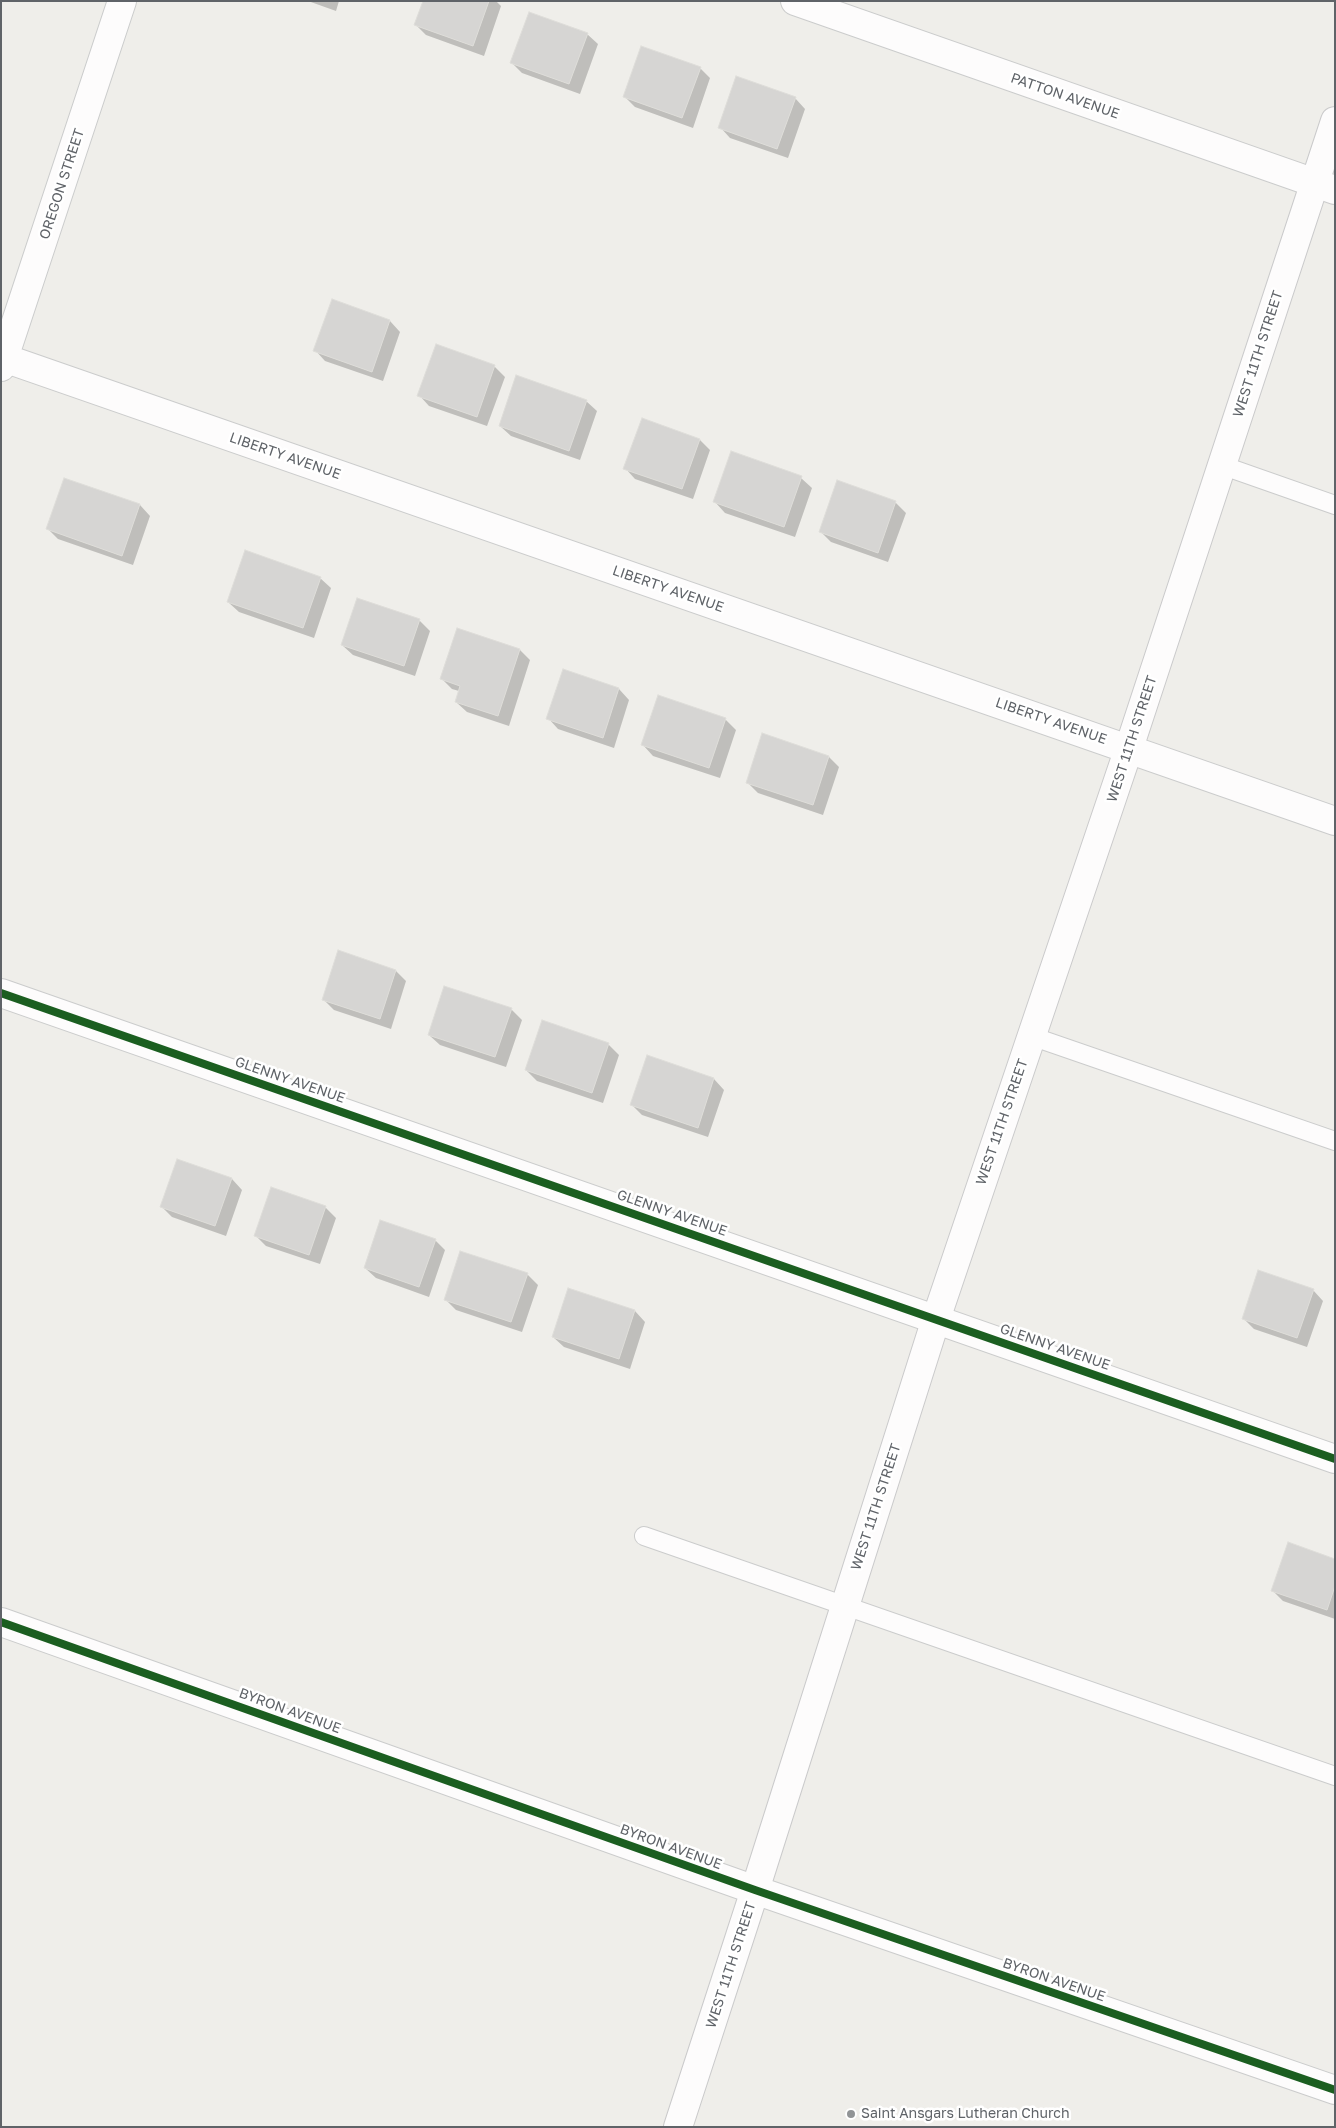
<!DOCTYPE html>
<style>
body{margin:0}
#map{position:relative;width:1336px;height:2128px;overflow:hidden;background:#efeeea;font-family:"Golos Text",sans-serif}
canvas{display:block}
.frame{position:absolute;inset:0;border:2px solid #5f6368;pointer-events:none}
</style>
<div id="map">
<canvas width="1336" height="2128"></canvas>
<div class="frame"></div>
</div>
<script>
const c = document.querySelector('canvas').getContext('2d');
c.lineJoin = 'round';
function fill(path, color) { c.fillStyle = color; c.fill(path, 'evenodd'); }
const poly = rows => new Path2D(rows.map(r => 'M' + r).join(''));
function stroke(path, color, width, dash) { c.strokeStyle = color; c.lineWidth = width; c.lineCap = dash ? 'butt' : 'round'; c.setLineDash(dash || []); c.stroke(path); }
function label(font, color, halo, rows, align = 'center') {
  c.font = font + ' "Golos Text",sans-serif'; c.lineWidth = 5; c.setLineDash([]); c.textBaseline = 'middle'; c.strokeStyle = halo; c.fillStyle = color; for (const [text, x, y, turn = 0] of rows) {
    c.save(); c.translate(x, y); c.rotate((+turn || 0) * Math.PI / 180); c.textAlign = isNaN(turn) ? turn : align; if (halo) c.strokeText(text, 0, 0); c.fillText(text, 0, 0); c.restore();
  }
}
const shadow = poly([
 [308,1,339,1,336,11],
 [424,1,496,1,501,6,484,56,426,35,416,25],
 [587,34,598,44,580,94,522,73,512,63],
 [700,68,710,78,693,128,635,107,625,97],
 [795,98,805,109,788,158,730,138,720,127],
 [332,301,390,321,400,332,383,381,325,361,315,350],
 [494,366,505,377,487,426,429,406,419,395],
 [586,401,597,411,580,460,511,436,500,426],
 [700,440,710,450,693,499,635,479,625,468],
 [801,478,812,488,795,537,725,513,715,502],
 [895,502,906,513,888,562,831,542,820,531],
 [140,505,150,516,133,565,58,539,48,529],
 [320,578,331,588,314,638,239,612,228,602],
 [419,620,430,631,415,676,353,655,342,645],
 [520,650,530,660,509,726,467,712,456,702,459,691,452,689,441,678],
 [563,671,619,689,629,700,614,748,558,729,548,718],
 [725,719,736,730,720,778,653,756,643,745],
 [829,757,839,767,823,815,758,793,747,782],
 [396,971,406,981,391,1029,334,1010,323,999],
 [511,1009,522,1020,506,1067,440,1045,429,1035],
 [608,1044,619,1055,603,1103,537,1081,526,1070],
 [648,1057,714,1079,724,1090,708,1137,642,1115,632,1105],
 [177,1161,232,1179,242,1190,226,1236,172,1217,162,1207],
 [271,1189,326,1208,336,1218,320,1264,266,1246,255,1235],
 [435,1240,445,1250,429,1297,376,1278,365,1268],
 [527,1274,538,1285,522,1332,456,1310,445,1299],
 [569,1289,635,1311,645,1322,630,1369,564,1347,553,1337],
 [1313,1290,1323,1301,1307,1347,1254,1329,1243,1318],
 [1335,1560,1335,1619,1283,1601,1272,1590]
]);
const building = poly([
 [423,1,489,1,473,46,414,25,423,1],
 [529,12,588,33,569,84,510,63,529,12],
 [641,46,701,67,682,118,623,97,641,46],
 [736,76,796,97,777,149,718,128,736,76],
 [332,299,390,320,372,372,313,351,332,299],
 [436,344,495,365,477,417,417,396,436,344],
 [516,375,587,400,569,451,499,426,516,375],
 [642,418,700,439,682,489,623,469,642,418],
 [731,451,802,476,784,527,713,502,731,451],
 [64,478,140,504,122,556,46,529,64,478],
 [837,480,896,501,878,553,819,532,837,480],
 [245,550,321,577,303,628,227,602,245,550],
 [357,598,420,619,404,666,341,645,357,598],
 [457,628,520,649,498,716,455,702,460,686,440,679,457,628],
 [563,669,619,688,603,738,546,719,563,669],
 [658,695,726,718,709,768,641,745,658,695],
 [762,733,829,756,813,805,746,783,762,733],
 [338,950,396,970,380,1019,322,1000,338,950],
 [444,986,512,1008,495,1057,428,1035,444,986],
 [542,1020,609,1043,592,1093,525,1070,542,1020],
 [647,1055,714,1078,698,1128,630,1105,647,1055],
 [177,1159,232,1178,215,1226,160,1207,177,1159],
 [271,1187,326,1206,309,1255,254,1236,271,1187],
 [380,1220,436,1239,419,1287,364,1268,380,1220],
 [460,1251,528,1273,511,1322,444,1300,460,1251],
 [1258,1270,1314,1289,1297,1338,1242,1319,1258,1270],
 [568,1288,635,1310,619,1359,552,1337,568,1288],
 [1288,1542,1335,1559,1335,1586,1327,1610,1271,1591,1288,1542]
]);
const lane = poly([
 [1221,465,1335,505],
 [1031,1036,1335,1141],
 [644,1536,1335,1776]
]);
const street = poly([
 [795,1,1335,190],
 [1,357,1335,821],
 [1,367,122,1],
 [1,993,1335,1459],
 [1,1622,755,1890,1335,2090]
]);
const secondary = poly([
 [678,2127,755,1890,936,1319,1129,748,1335,121]
]);
const cycleway = poly([
 [1,993,1335,1459],
 [1,1622,755,1890,1335,2090]
]);
const markers = [
 [851,2114,5,"#919496"]
];
const streetNames = [
 ["PATTON AVENUE",1065,96,19],
 ["OREGON STREET",62,184,-72],
 ["WEST 11TH STREET",1258,354,-72],
 ["LIBERTY AVENUE",285,456,19],
 ["LIBERTY AVENUE",668,589,19],
 ["LIBERTY AVENUE",1051,721,19],
 ["WEST 11TH STREET",1132,739,-72],
 ["GLENNY AVENUE",290,1080,19],
 ["WEST 11TH STREET",1002,1122,-71],
 ["GLENNY AVENUE",672,1213,19],
 ["GLENNY AVENUE",1055,1347,19],
 ["WEST 11TH STREET",876,1507,-72],
 ["BYRON AVENUE",290,1711,20],
 ["BYRON AVENUE",671,1847,20],
 ["WEST 11TH STREET",731,1965,-72],
 ["BYRON AVENUE",1054,1980,19]
];
const poiNames = [
 ["Saint Ansgars Lutheran Church",861,2114]
];
fill(shadow, '#0003');
fill(building, '#d6d5d3');
stroke(building, '#deddd9', 1);
stroke(lane, '#cbcccc', 20);
stroke(street, '#cbcccc', 30);
stroke(secondary, '#cacacb', 30);
stroke(lane, '#fdfcfc', 18);
stroke(street, '#fdfcfc', 28);
stroke(secondary, '#fdfcfc', 28);
stroke(cycleway, '#1b5e20', 8);
for (const [x, y, r, color] of markers) { const dot = new Path2D(); dot.arc(x, y, r, 0, 2 * Math.PI); c.fillStyle = color; c.fill(dot); stroke(dot, '#fff', 2); }
label('14px', '#5f6368', '#fff', streetNames);
label('14px', '#5f6368', '#fff', poiNames, 'left');
</script>
